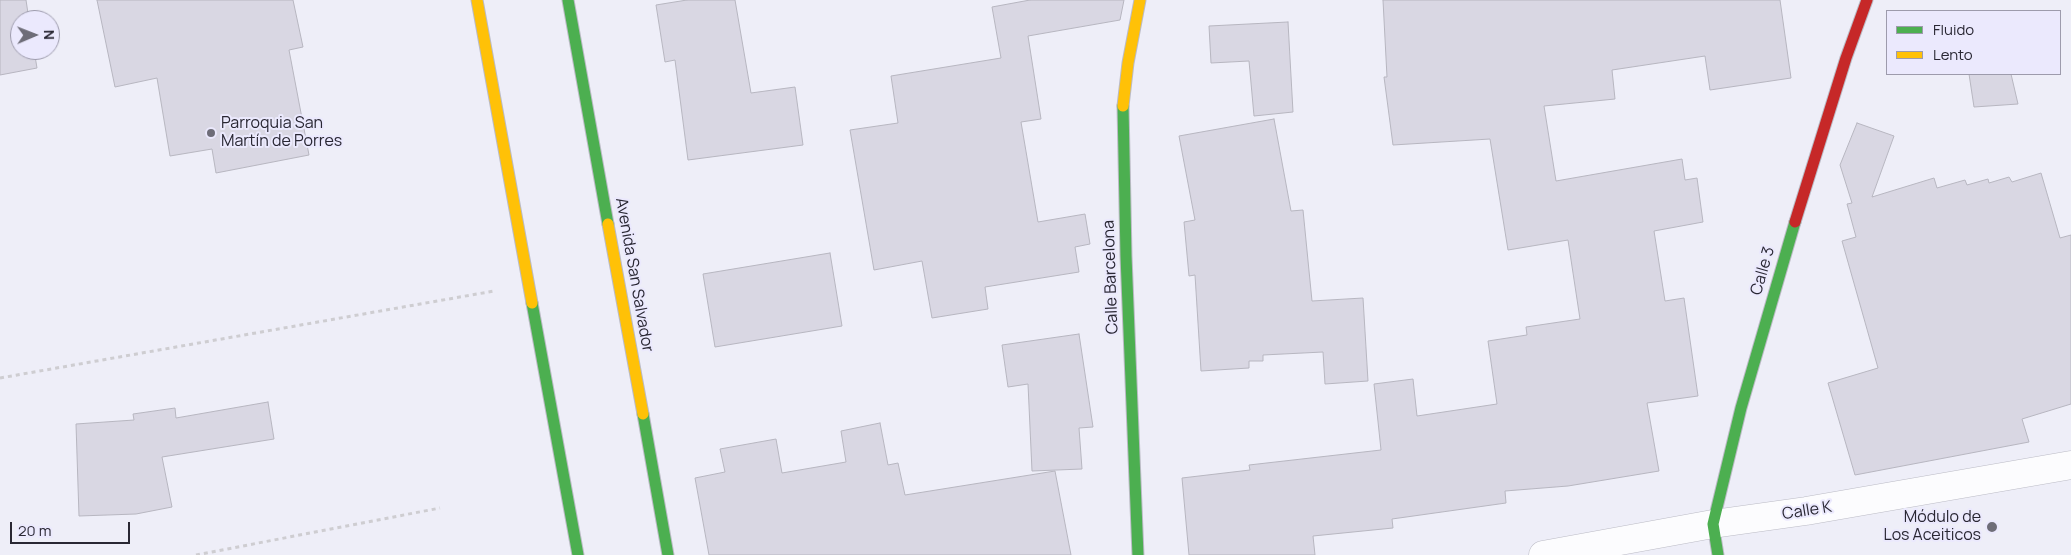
<!DOCTYPE html>
<meta charset="utf-8">
<style>
body{margin:0}
#map{position:relative;width:2071px;height:555px;overflow:hidden;background:#eeeef8;font-family:Manrope,sans-serif}
canvas{display:block}
.legend{position:absolute;left:1886px;top:10px;width:175px;height:65px;box-sizing:border-box;background:#ebe9fd;border:1px solid #9d9bac;margin:0;padding:6px 9px;list-style:none;font-size:15px;color:#292733}
.legend li{display:flex;align-items:center;gap:10px;height:25px}
.legend b{width:25px;border:1px solid #9d9bac}
.north{position:absolute;left:10px;top:10px;width:50px;height:50px;box-sizing:border-box;background:#ebe9fd;border:1px solid #9d9bac;border-radius:50%;rotate:89deg;font-size:14px;font-weight:700;line-height:20px;text-align:center;color:#292733}
.north::after{content:'';display:block;margin:auto;width:18px;height:22px;background:#6e6d78;clip-path:polygon(50% 0,100% 100%,50% 72%,0 100%)}
.scale{position:absolute;left:10px;top:522px;width:120px;height:22px;box-sizing:border-box;border:2px solid #292733;border-top:0;padding-left:6px;font-size:15px;line-height:18px;white-space:nowrap;color:#292733;-webkit-text-stroke:4px #ebe9fd;paint-order:stroke}
</style>
<div id="map">
<canvas width="2071" height="555"></canvas>
<ul class="legend">
<li><b style="height:6px;background:#4caf50"></b>Fluido</li>
<li><b style="height:6px;background:#ffc107"></b>Lento</li>
</ul>
<div class="north">N</div>
<div class="scale">20 m</div>
</div>
<script>
const c = document.querySelector('canvas').getContext('2d');
c.lineJoin = 'round';
function fill(path, color) { c.fillStyle = color; c.fill(path, 'evenodd'); }
const poly = rows => new Path2D(rows.map(r => 'M' + r).join(''));
function stroke(path, color, width, dash) { c.strokeStyle = color; c.lineWidth = width; c.lineCap = dash ? 'butt' : 'round'; c.setLineDash(dash || []); c.stroke(path); }
function label(font, color, halo, rows, align = 'center') {
  c.font = font + ' Manrope,sans-serif'; c.lineWidth = 4; c.setLineDash([]); c.textBaseline = 'middle'; c.strokeStyle = halo; c.fillStyle = color; for (const [text, x, y, turn = 0] of rows) {
    c.save(); c.translate(x, y); c.rotate((+turn || 0) * Math.PI / 180); c.textAlign = isNaN(turn) ? turn : align; if (halo) c.strokeText(text, 0, 0); c.fillText(text, 0, 0); c.restore();
  }
}
const building = poly([
 [0,0,26,0,29,20,20,20,20,50,34,50,37,68,0,75,0,0],
 [97,0,293,0,303,47,289,50,309,155,216,173,212,149,170,156,157,78,115,87,97,0],
 [687,0,735,0,751,93,795,87,803,145,688,160,675,60,665,62,656,5,687,0],
 [1030,0,1124,0,1120,20,1028,36,1041,119,1021,122,1038,222,1085,214,1090,244,1075,247,1079,272,985,287,988,309,932,318,922,261,874,270,850,130,898,123,891,76,1001,58,992,7,1030,0],
 [1383,0,1780,0,1791,78,1710,90,1705,56,1612,70,1615,99,1544,106,1556,181,1682,159,1685,180,1697,178,1703,222,1654,231,1665,301,1684,298,1698,396,1647,403,1659,471,1568,486,1505,491,1506,503,1392,519,1393,528,1313,536,1315,555,1189,555,1182,478,1250,470,1249,465,1381,450,1374,384,1413,379,1417,416,1497,404,1488,341,1527,335,1526,327,1580,319,1568,240,1508,250,1490,139,1393,145,1384,77,1387,77,1383,0],
 [1288,22,1293,112,1254,116,1249,61,1211,63,1209,26,1288,22],
 [1969,74,2011,74,2018,104,1974,107,1969,74],
 [1274,119,1291,211,1303,210,1312,301,1363,298,1368,381,1325,384,1323,352,1263,355,1263,361,1249,361,1249,368,1201,371,1195,275,1189,276,1184,222,1195,220,1179,136,1274,119],
 [1857,123,1894,136,1872,197,1934,178,1937,188,1965,180,1967,185,1988,179,1989,183,2009,177,2012,182,2041,173,2060,238,2071,235,2071,404,2022,419,2029,442,1855,475,1828,383,1878,368,1842,241,1856,237,1847,204,1852,203,1840,165,1857,123],
 [830,253,842,326,715,347,703,274,830,253],
 [1079,334,1093,427,1079,428,1082,469,1032,471,1028,384,1008,387,1002,345,1079,334],
 [268,402,274,439,162,457,172,507,136,514,79,516,76,424,134,420,133,414,175,408,176,418,268,402],
 [880,423,888,465,898,463,905,495,1055,471,1071,555,709,555,695,478,725,472,720,449,776,439,782,473,846,462,841,431,880,423]
]);
const path = poly([
 [0,378,494,291],
 [196,555,440,508]
]);
const street = poly([
 [1543,555,1713,524,1806,511,2071,465]
]);
const fast = poly([
 [568,0,608,224],
 [1123,106,1126,256,1138,555],
 [532,303,578,555],
 [643,414,668,555],
 [1718,555,1713,524,1741,408,1795,222]
]);
const slow = poly([
 [477,0,532,303],
 [1123,106,1128,63,1140,0],
 [608,224,643,414]
]);
const jam = poly([
 [1795,222,1846,58,1867,0]
]);
const markers = [
 [211,133,5,"#6e6d78"],
 [1992,527,6,"#6e6d78"]
];
const poiNames = [
 ["Parroquia San",221,124],
 ["Martín de Porres",221,142],
 ["Módulo de",1981,518,"right"],
 ["Los Aceiticos",1981,536,"right"]
];
const streetNames = [
 ["Calle 3",1763,271,-74],
 ["Avenida San Salvador",634,275,80],
 ["Calle Barcelona",1111,277,-92],
 ["Calle K",1807,511,-9]
];
fill(building, '#d9d7e3');
stroke(building, '#b7b6c0', 1);
stroke(street, '#bbbbc5', 29);
stroke(fast, '#bbbbc5', 13);
stroke(slow, '#bbbbc5', 13);
stroke(jam, '#bbbbc5', 13);
stroke(path, '#cecdd1', 3, [4, 4]);
stroke(street, '#fcfcfe', 28);
stroke(fast, '#4caf50', 11);
stroke(slow, '#ffc107', 11);
stroke(jam, '#c62828', 11);
for (const [x, y, r, color] of markers) { const dot = new Path2D(); dot.arc(x, y, r, 0, 2 * Math.PI); c.fillStyle = color; c.fill(dot); stroke(dot, '#ebe9fd', 2); }
label('16px', '#292733', '#ebe9fd', poiNames, 'left');
label('16px', '#292733', '#ebe9fd', streetNames);
</script>
